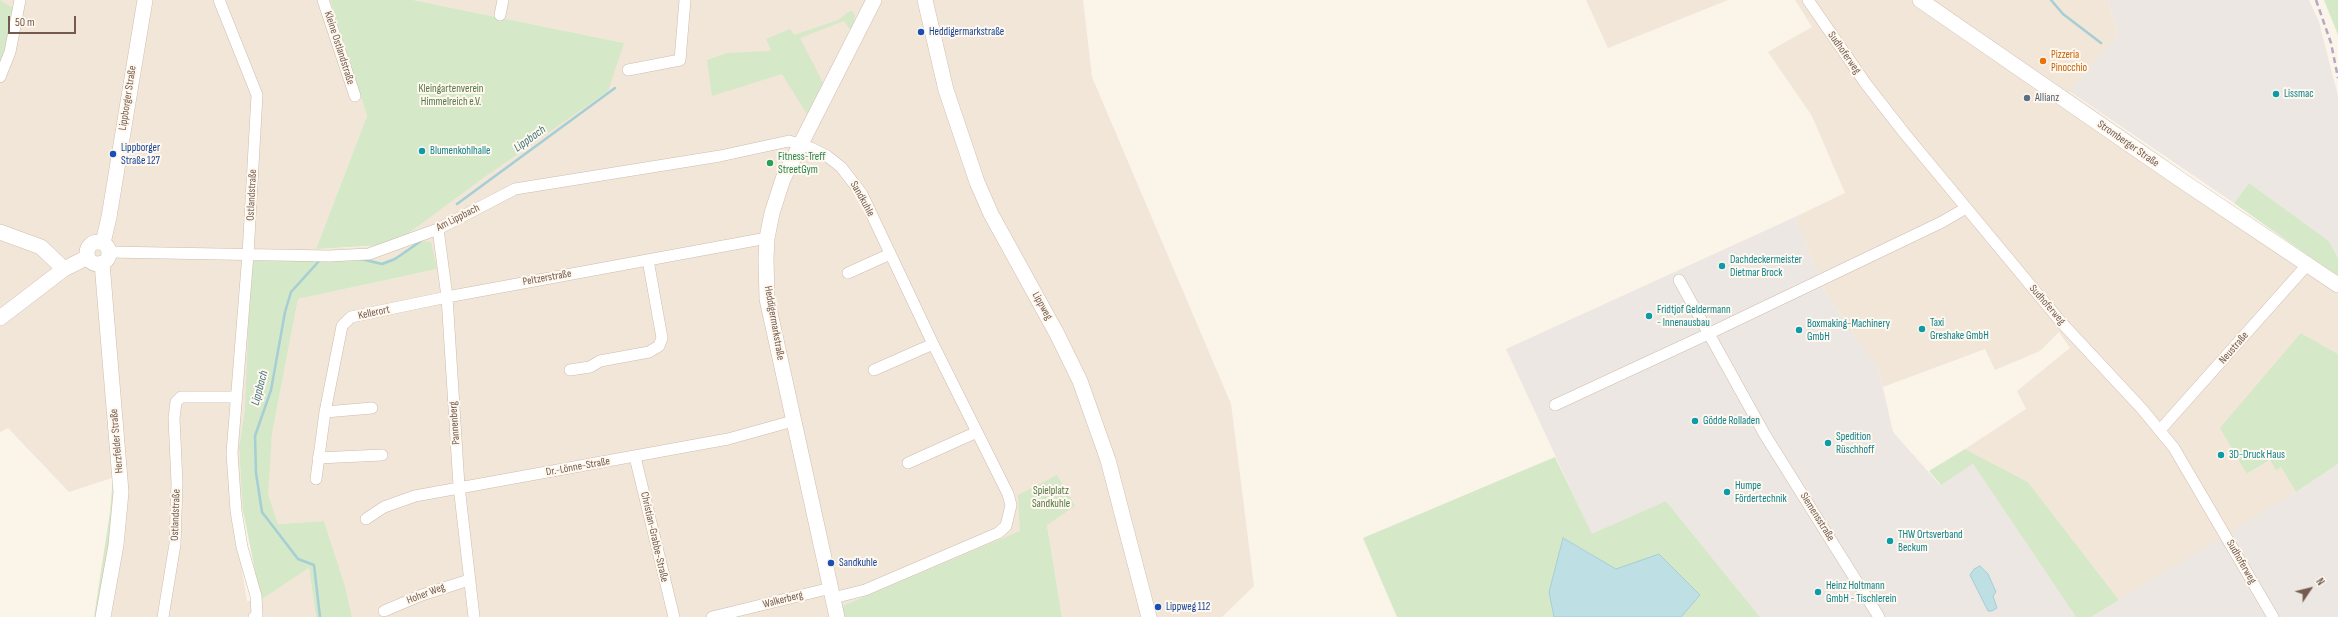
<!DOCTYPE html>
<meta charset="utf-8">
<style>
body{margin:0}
#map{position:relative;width:2338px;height:617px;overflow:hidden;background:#fbf4e9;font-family:"Sofia Sans Condensed",sans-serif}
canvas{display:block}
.north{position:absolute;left:2290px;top:569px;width:40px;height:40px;-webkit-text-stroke:3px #fef8ef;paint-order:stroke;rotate:55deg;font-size:11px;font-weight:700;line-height:16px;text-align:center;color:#745b4e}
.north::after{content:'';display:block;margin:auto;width:14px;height:18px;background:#745b4e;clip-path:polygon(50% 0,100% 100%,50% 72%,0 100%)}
.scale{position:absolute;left:8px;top:16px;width:68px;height:18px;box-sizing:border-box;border:2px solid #745b4e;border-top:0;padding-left:5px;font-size:12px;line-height:14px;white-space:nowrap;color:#745b4e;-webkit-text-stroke:3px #fef8ef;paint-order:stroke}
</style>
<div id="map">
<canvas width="2338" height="617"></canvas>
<div class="north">N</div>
<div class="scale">50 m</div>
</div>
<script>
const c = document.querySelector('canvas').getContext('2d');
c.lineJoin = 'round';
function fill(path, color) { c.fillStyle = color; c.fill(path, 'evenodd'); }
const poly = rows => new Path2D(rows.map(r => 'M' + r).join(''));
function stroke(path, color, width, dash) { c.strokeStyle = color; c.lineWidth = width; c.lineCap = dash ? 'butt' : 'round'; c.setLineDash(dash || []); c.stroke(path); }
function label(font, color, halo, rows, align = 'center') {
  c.font = font + ' "Sofia Sans Condensed",sans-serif'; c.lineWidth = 4; c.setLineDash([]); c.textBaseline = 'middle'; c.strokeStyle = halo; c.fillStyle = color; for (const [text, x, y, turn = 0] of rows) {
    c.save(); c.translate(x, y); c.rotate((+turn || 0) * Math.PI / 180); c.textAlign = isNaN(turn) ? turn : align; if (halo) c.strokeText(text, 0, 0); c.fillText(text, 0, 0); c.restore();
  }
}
const residential = poly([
 [0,0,330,0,367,116,316,249,366,247,405,236,489,174,624,43,413,0,1083,0,1092,77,1231,404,1254,586,1222,617,1062,617,1047,525,1021,531,842,606,844,617,352,617,345,586,324,521,278,524,267,495,272,434,298,299,437,269,424,241,393,258,381,262,368,258,316,259,245,409,239,447,243,511,233,515,247,601,261,600,309,568,316,617,111,617,126,521,127,473,69,492,8,428,0,432],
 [1586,0,1728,0,1608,48],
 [1795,0,2108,0,2118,34,2069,92,2164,158,2338,292,2338,354,2301,333,2248,474,2270,460,2281,467,2296,492,2262,515,2119,600,2028,482,1965,449,2026,409,2017,391,2070,348,2059,332,2040,351,1995,370,1985,349,1883,387,1879,370,1825,291,1795,217,1845,193,1812,116,1768,52,1812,27]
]);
const industrial = poly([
 [2108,0,2309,0,2319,22,2338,96,2338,258,2329,241,2249,183,2234,203,2069,91,2118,34],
 [1795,217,1825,291,1879,370,1893,432,1940,485,1973,464,2076,617,1760,617,1666,501,1592,535,1506,349],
 [2338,464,2338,617,2091,617,2296,492]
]);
const green = poly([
 [0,0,16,10,7,49,0,65],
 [330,0,413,0,624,43,608,91,489,174,405,236,385,245,316,249,367,116],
 [2324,0,2338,0,2338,35],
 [850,11,852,11,855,16,852,32,844,21,800,38,823,83,807,114,782,74,712,96,707,60,727,53,769,51,771,50,766,39,790,29,794,35,838,20],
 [2249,183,2329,241,2338,258,2338,277,2234,203],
 [424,241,431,242,437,269,298,299,272,434,268,495,278,524,324,521,345,586,352,617,316,617,309,568,261,600,243,511,239,447,245,409,251,262,261,260,368,258,381,262,393,258],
 [2301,333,2338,354,2338,464,2296,492,2281,467,2276,470,2270,460,2247,474,2220,428],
 [1965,449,2028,482,2119,600,2091,617,2076,617,1973,464,1941,485,1929,471],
 [1555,457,1592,534,1666,501,1760,617,1681,617,1699,595,1616,569,1563,538,1549,592,1554,617,1397,617,1363,538],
 [1057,475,1075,506,1047,525,1062,617,844,617,842,606,1020,531,1018,495],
 [113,477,117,496,99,617,94,617,110,512]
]);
const water = poly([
 [1563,538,1616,569,1659,554,1700,595,1681,617,1554,617,1549,592,1563,538],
 [1980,566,1988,574,1996,592,1993,596,1997,608,1992,611,1988,611,1970,575,1974,569,1980,566]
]);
const stream = poly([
 [2051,0,2063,14,2101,43],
 [457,204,615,88],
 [361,259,382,264,395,259,421,241],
 [320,260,291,292,285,312,271,390,255,436,256,473,262,512,298,559,314,565,320,617]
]);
const street = poly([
 [219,0,257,95,248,254,232,453,236,511,242,547,256,596,257,615,254,617],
 [323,0,355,96],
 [1808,0,1866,84,1905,134,2061,322,2142,409,2174,448,2273,617],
 [500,15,503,0],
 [628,70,680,60,685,0],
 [0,77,10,52,20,0],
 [438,229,447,297,459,486,474,617],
 [109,252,329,256,369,254,438,229,515,189,720,156,789,141,811,148,827,156,841,167,862,194,933,344,1008,494,1011,505,1006,526,998,533,865,590,833,598],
 [848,273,890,254],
 [1679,280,1765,435,1879,617],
 [570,370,590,367,600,361,649,352,659,346,662,338,648,260],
 [874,370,933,344],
 [1555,405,1708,334,1942,222,1966,208],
 [325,412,372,408],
 [2160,430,2307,265],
 [635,457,674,617],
 [318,458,382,455],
 [908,463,977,432],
 [316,479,325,412,342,326,351,317,447,297,767,238],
 [366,519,384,507,415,496,728,439,793,421],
 [384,611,422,595,469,580],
 [163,617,175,544,177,483,174,418,176,402,181,397,236,397],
 [712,617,831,588]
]);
const secondary = poly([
 [925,0,946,90,977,182,991,214,1057,334,1080,381,1108,460,1149,617],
 [1920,0,2181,180,2338,285],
 [0,232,41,247,64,269],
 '87 253a11 11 0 1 1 22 0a11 11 0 1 1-22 0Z',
 [103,243,109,217,145,0],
 [102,263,121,492,116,545,103,617],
 [0,318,64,269,88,257],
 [837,617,767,299,766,259,767,238,772,213,783,179,874,0]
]);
const rail = poly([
 [2316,0,2331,43,2338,78]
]);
const markers = [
 [921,32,4,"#1a4fb4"],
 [2043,61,4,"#e8710a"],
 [2276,94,4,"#0f9aa8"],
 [2027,98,4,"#5c6f8a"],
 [422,151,4,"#0f9aa8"],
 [113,154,4,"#1a4fb4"],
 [770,163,4,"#2e9e5b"],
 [1722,266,4,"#0f9aa8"],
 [1649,316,4,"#0f9aa8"],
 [1922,329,4,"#0f9aa8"],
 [1799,330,4,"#0f9aa8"],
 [1695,421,4,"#0f9aa8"],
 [1828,443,4,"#0f9aa8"],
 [2221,455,4,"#0f9aa8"],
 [1727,492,4,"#0f9aa8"],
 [1890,541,4,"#0f9aa8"],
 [831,563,4,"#1a4fb4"],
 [1818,592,4,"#0f9aa8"],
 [1158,607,4,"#1a4fb4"]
];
const transitNames = [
 ["Heddigermarkstraße",929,32],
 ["Lippborger",121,148],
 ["Straße 127",121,161],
 ["Sandkuhle",839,563],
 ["Lippweg 112",1166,607]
];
const streetNames = [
 ["Kleine Ostlandstraße",339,48,72],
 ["Sudhoferweg",1844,53,55],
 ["Lippborger Straße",128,98,-81],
 ["Stromberger Straße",2128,144,35],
 ["Ostlandstraße",252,195,-87],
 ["Sandkuhle",862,199,61],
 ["Am Lippbach",458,218,-27],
 ["Peltzerstraße",547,278,-10],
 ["Sudhoferweg",2047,305,49],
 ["Lippweg",1042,306,61],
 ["Kellerort",374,313,-12],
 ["Heddigermarkstraße",774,323,80],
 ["Neustraße",2234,348,-49],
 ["Pannenberg",455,423,-94],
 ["Herzfelder Straße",117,441,-95],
 ["Dr.-Lönne-Straße",578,467,-10],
 ["Ostlandstraße",176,515,-88],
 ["Siemensstraße",1817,517,58],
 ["Christian-Grabbe-Straße",654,537,77],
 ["Sudhoferweg",2241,562,60],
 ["Hoher Weg",426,594,-21],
 ["Walkerberg",783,600,-14]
];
const foodNames = [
 ["Pizzeria",2051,55],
 ["Pinocchio",2051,68]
];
const parkNames = [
 ["Kleingartenverein",451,89],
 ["Himmelreich e.V.",451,102],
 ["Spielplatz",1051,491],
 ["Sandkuhle",1051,504]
];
const cultureNames = [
 ["Lissmac",2284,94],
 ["Blumenkohlhalle",430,151],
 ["Dachdeckermeister",1730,260],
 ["Dietmar Brock",1730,273],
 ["Fridtjof Geldermann",1657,310],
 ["- Innenausbau",1657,323],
 ["Taxi",1930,323],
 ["Greshake GmbH",1930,336],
 ["Boxmaking-Machinery",1807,324],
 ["GmbH",1807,337],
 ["Gödde Rolladen",1703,421],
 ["Spedition",1836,437],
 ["Rüschhoff",1836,450],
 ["3D-Druck Haus",2229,455],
 ["Humpe",1735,486],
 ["Fördertechnik",1735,499],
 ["THW Ortsverband",1898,535],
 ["Beckum",1898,548],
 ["Heinz Holtmann",1826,586],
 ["GmbH - Tischlerein",1826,599]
];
const serviceNames = [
 ["Allianz",2035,98]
];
const leisureNames = [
 ["Fitness-Treff",778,157],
 ["StreetGym",778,170]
];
const waterNames = [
 ["Lippbach",530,139,-36],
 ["Lippbach",260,388,-75]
];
fill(residential, '#f2e6d8');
fill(industrial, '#ece7e2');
fill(green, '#d5e8c8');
fill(water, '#bedfe4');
stroke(water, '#a5ced5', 1);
stroke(stream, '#a5ced5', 2.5);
stroke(street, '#cdbcaf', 12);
stroke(secondary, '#d1beb0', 16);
stroke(street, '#fff', 11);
stroke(secondary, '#fff', 15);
stroke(rail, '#b7a7c5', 2.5, [6, 4]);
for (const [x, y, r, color] of markers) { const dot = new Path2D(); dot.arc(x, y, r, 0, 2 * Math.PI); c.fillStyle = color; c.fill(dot); stroke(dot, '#fef8ef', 1.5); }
label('11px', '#164399', '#fef8ef', transitNames, 'left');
label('11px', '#745b4e', '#fef8ef', streetNames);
label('11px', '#c56008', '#fef8ef', foodNames, 'left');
label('11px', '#567847', '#fef8ef', parkNames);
label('11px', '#0d838f', '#fef8ef', cultureNames, 'left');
label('11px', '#4e5e75', '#fef8ef', serviceNames, 'left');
label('11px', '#27864d', '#fef8ef', leisureNames, 'left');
label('italic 12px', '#46767f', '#fef8ef', waterNames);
</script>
